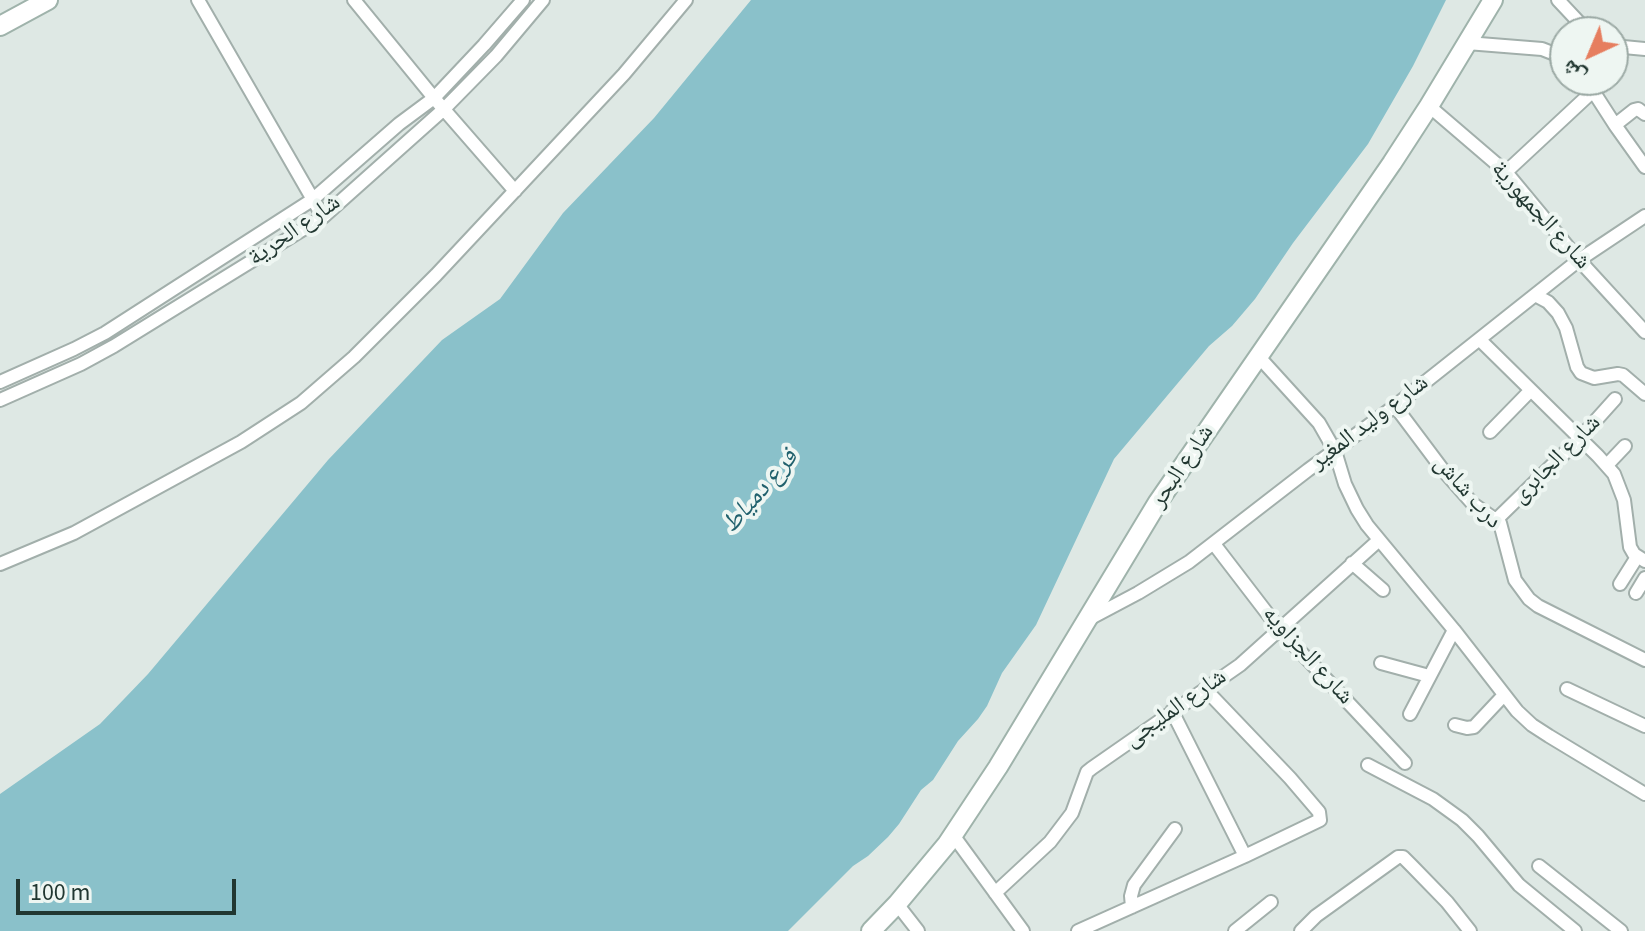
<!DOCTYPE html>
<meta charset="utf-8">
<style>
body{margin:0}
#map{position:relative;width:1645px;height:931px;overflow:hidden;background:#dee8e4;font-family:"Source Sans 3","Noto Naskh Arabic",sans-serif}
canvas{display:block}
.north{position:absolute;left:1549px;top:16px;width:80px;height:80px;box-sizing:border-box;background:#eef6f2;border:2px solid #9caaa5;border-radius:50%;rotate:224deg;font-size:22px;font-weight:700;line-height:32px;text-align:center;color:#213731}
.north::after{content:'';display:block;margin:auto;width:28px;height:36px;background:#e67e5f;clip-path:polygon(50% 0,100% 100%,50% 72%,0 100%)}
.scale{position:absolute;left:16px;top:879px;width:220px;height:36px;box-sizing:border-box;border:4px solid #213731;border-top:0;padding-left:10px;font-size:24px;line-height:28px;white-space:nowrap;color:#213731;-webkit-text-stroke:6px #eef6f2;paint-order:stroke}
</style>
<div id="map">
<canvas width="1645" height="931"></canvas>
<div class="north">ش</div>
<div class="scale">100 m</div>
</div>
<script>
const c = document.querySelector('canvas').getContext('2d');
c.lineJoin = 'round';
function fill(path, color) { c.fillStyle = color; c.fill(path, 'evenodd'); }
const poly = rows => new Path2D(rows.map(r => 'M' + r).join(''));
function stroke(path, color, width, dash) { c.strokeStyle = color; c.lineWidth = width; c.lineCap = dash ? 'butt' : 'round'; c.setLineDash(dash || []); c.stroke(path); }
function label(font, color, halo, rows, align = 'center') {
  c.font = font + ' "Source Sans 3","Noto Naskh Arabic",sans-serif'; c.lineWidth = 8; c.setLineDash([]); c.textBaseline = 'middle'; c.strokeStyle = halo; c.fillStyle = color; for (const [text, x, y, turn = 0] of rows) {
    c.save(); c.translate(x, y); c.rotate((+turn || 0) * Math.PI / 180); c.textAlign = isNaN(turn) ? turn : align; if (halo) c.strokeText(text, 0, 0); c.fillText(text, 0, 0); c.restore();
  }
}
const water = poly([
 [751,0,1446,0,1413,66,1368,144,1293,243,1255,299,1232,326,1209,346,1114,459,1036,625,1002,673,987,706,978,719,958,741,933,780,921,790,899,824,888,837,868,856,853,866,788,931,0,931,0,794,100,724,148,674,328,460,442,340,500,299,563,213,654,118]
]);
const street = poly([
 [198,0,323,217],
 [354,0,434,98,515,191],
 [1558,0,1588,32],
 [1467,43,1542,49,1565,58],
 [1613,46,1645,49],
 [1586,80,1615,125,1645,167],
 [1429,106,1506,172,1579,260,1645,332],
 [1615,125,1634,110,1638,109,1645,114],
 [1506,172,1593,91],
 [1535,295,1548,302,1558,313,1566,328,1577,367,1581,373,1594,378,1618,374,1623,375,1645,394],
 [1480,340,1598,456,1614,474,1624,500,1630,547,1634,554,1645,561],
 [1259,357,1319,423,1335,451,1345,484,1357,509,1367,525,1454,630,1517,711,1532,725,1549,736,1645,794],
 [0,382,74,349,105,333,312,200,399,124,434,98,484,45,523,0],
 [0,400,81,364,114,346,323,217,444,109,496,56,543,0],
 [1395,406,1443,470,1473,504,1500,523,1515,580,1529,599,1538,606,1645,660],
 [1490,432,1530,391],
 [1607,465,1625,446],
 [1497,519,1580,438,1615,399],
 [1214,544,1280,630,1405,763],
 [1352,563,1383,590],
 [0,564,74,533,241,442,301,403,354,357,436,275,624,74,686,0],
 [1620,584,1637,557],
 [1636,593,1645,578],
 [1089,619,1138,593,1189,562,1308,470,1395,406,1579,260,1645,216],
 [1381,663,1429,676],
 [1567,689,1645,726],
 [1172,711,1245,856],
 [1410,714,1454,630],
 [1455,725,1467,728,1474,727,1504,695],
 [1368,765,1433,799,1462,820,1478,836,1519,885,1575,931],
 [953,835,1023,931],
 [1539,866,1621,931],
 [995,893,1050,842,1072,813,1087,772,1092,768,1240,665,1379,540],
 [897,904,918,931],
 [1132,907,1131,896,1134,885,1175,829],
 [1078,931,1245,856,1320,820,1319,812,1290,778,1205,689],
 [1235,931,1271,902],
 [1301,931,1316,916,1398,857,1403,857,1412,866,1447,902,1470,931]
]);
const secondary = poly([
 [0,26,48,0],
 [871,931,897,904,947,844,998,767,1158,502,1392,163,1429,106,1493,0]
]);
const streetNames = [
 ["شارع الجمهورية",1540,216,48],
 ["شارع الحرية",295,231,-35],
 ["شارع وليد المغير",1370,423,-37],
 ["شارع الجابرى",1557,460,-45],
 ["شارع البحر",1183,467,-56],
 ["درب شاش",1467,493,48],
 ["شارع الجزاويه",1307,656,48],
 ["شارع المليجى",1176,709,-35]
];
const waterNames = [
 ["فرع دمياط",761,492,-49]
];
fill(water, '#8ac1ca');
stroke(street, '#a2afab', 16);
stroke(secondary, '#9fb3ab', 22);
stroke(street, '#fff', 12);
stroke(secondary, '#fff', 18);
label('24px', '#213731', '#eef6f2', streetNames);
label('italic 26px', '#21616d', '#eef6f2', waterNames);
</script>
